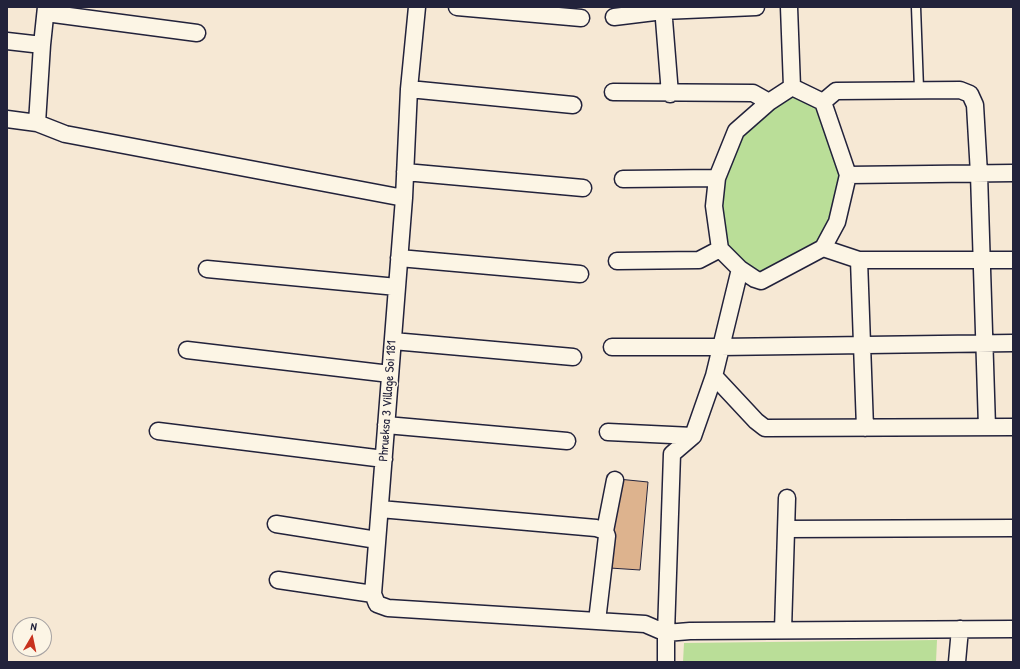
<!DOCTYPE html>
<style>
body{margin:0}
#map{position:relative;width:1020px;height:669px;overflow:hidden;background:#f6e8d4;font-family:"Patrick Hand",sans-serif}
canvas{display:block}
.frame{position:absolute;inset:0;border:8px solid #22223b;pointer-events:none}
.north{position:absolute;left:12px;top:617px;width:40px;height:40px;box-sizing:border-box;background:#fcf5e5;border:1px solid #a5a1a1;border-radius:50%;rotate:9deg;font-size:11px;font-weight:700;line-height:16px;text-align:center;color:#22223b}
.north::after{content:'';display:block;margin:auto;width:14px;height:18px;background:#c8321e;clip-path:polygon(50% 0,100% 100%,50% 72%,0 100%)}
</style>
<div id="map">
<canvas width="1020" height="669"></canvas>
<div class="frame"></div>
<div class="north">N</div>
</div>
<script>
const c = document.querySelector('canvas').getContext('2d');
c.lineJoin = 'round';
function fill(path, color) { c.fillStyle = color; c.fill(path, 'evenodd'); }
const poly = rows => new Path2D(rows.map(r => 'M' + r).join(''));
function stroke(path, color, width, dash) { c.strokeStyle = color; c.lineWidth = width; c.lineCap = dash ? 'butt' : 'round'; c.setLineDash(dash || []); c.stroke(path); }
function label(font, color, halo, rows, align = 'center') {
  c.font = font + ' "Patrick Hand",sans-serif'; c.lineWidth = 3; c.setLineDash([]); c.textBaseline = 'middle'; c.strokeStyle = halo; c.fillStyle = color; for (const [text, x, y, turn = 0] of rows) {
    c.save(); c.translate(x, y); c.rotate((+turn || 0) * Math.PI / 180); c.textAlign = isNaN(turn) ? turn : align; if (halo) c.strokeText(text, 0, 0); c.fillText(text, 0, 0); c.restore();
  }
}
const green = poly([
 [792,87,823,102,848,175,823,248,761,281,720,249,717,178,736,131],
 [937,640,936,662,683,662,684,643]
]);
const building = poly([
 [618,479,648,482,640,570,610,568,618,479]
]);
const lane = poly([
 [916,7,919,89]
]);
const street = poly([
 [417,7,409,89,404,198,373,594,377,604,388,608,645,624,666,633,666,662],
 [457,7,581,18],
 [663,7,670,94],
 [789,7,792,87],
 [46,13,197,33],
 [614,17,663,11,756,7],
 [7,41,42,45],
 [792,87,823,102,848,175,837,222,823,248,761,281,755,279,740,269,720,249,714,206,717,178,736,131,769,102,792,87],
 [409,89,573,105],
 [613,92,753,93,769,102],
 [823,102,836,91,960,90,970,94,975,105,979,174,987,427],
 [7,119,37,123,65,134,404,198],
 [37,123,42,45,46,7],
 [405,172,583,188],
 [848,175,1013,173],
 [623,179,717,178],
 [823,248,859,260,1013,260],
 [399,258,580,274],
 [859,260,865,428],
 [617,261,699,260,720,249],
 [207,269,397,287],
 [740,269,714,376,693,436,672,454,666,633,690,631,1013,629],
 [393,341,573,357],
 [612,347,720,347,1013,343],
 [187,350,390,374],
 [714,376,756,421,765,428,1013,427],
 [386,425,567,441],
 [158,431,384,459],
 [608,432,693,436],
 [380,509,596,528,605,531,607,536,597,621],
 [276,524,377,540],
 [786,529,1013,528],
 [605,531,615,480],
 [278,580,373,594],
 [783,630,787,498],
 [957,662,960,629]
]);
const streetNames = [
 ["Phrueksa 3 Village Soi 181",388,401,-86]
];
fill(green, '#bade98');
fill(building, '#ddb38e');
stroke(building, '#22223b', 1);
stroke(lane, '#22223b', 11);
stroke(street, '#22223b', 19);
stroke(lane, '#fcf5e5', 8);
stroke(street, '#fcf5e5', 16);
label('13px', '#22223b', '#fcf5e5', streetNames);
</script>
